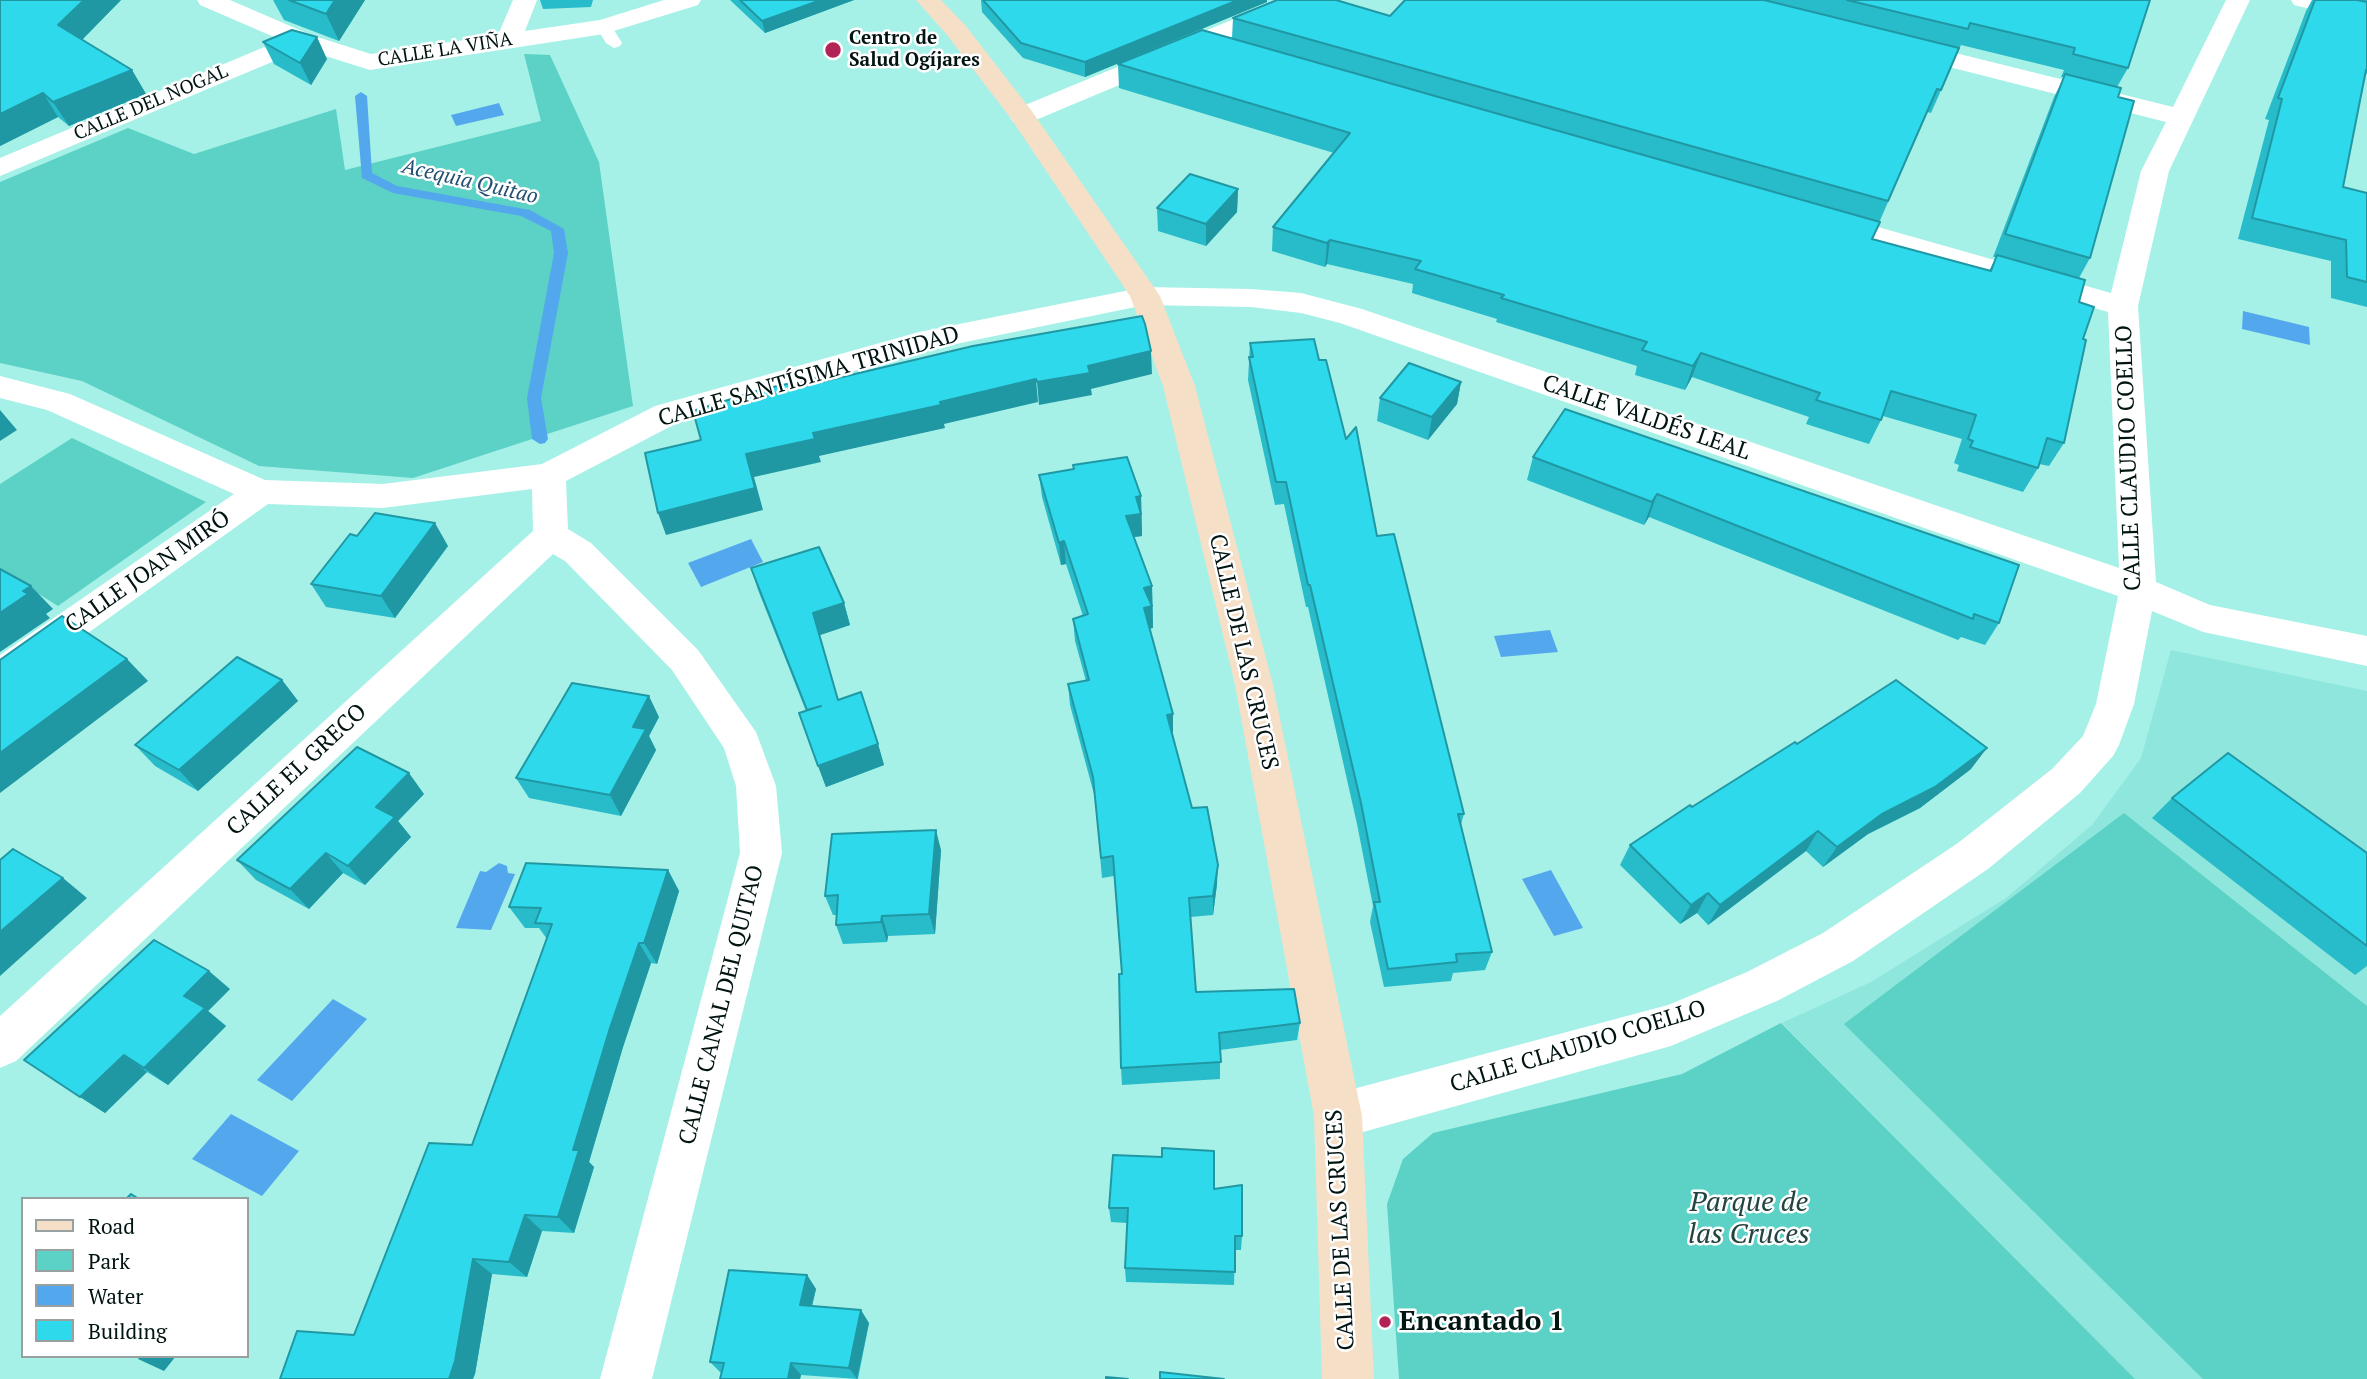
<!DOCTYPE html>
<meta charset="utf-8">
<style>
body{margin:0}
#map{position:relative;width:2367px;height:1379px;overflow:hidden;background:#a5f1e7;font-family:"PT Serif",serif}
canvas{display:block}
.legend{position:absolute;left:21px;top:1197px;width:228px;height:161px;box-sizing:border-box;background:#fff;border:2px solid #99a1a0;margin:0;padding:9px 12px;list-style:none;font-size:21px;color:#001412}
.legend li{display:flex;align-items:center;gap:14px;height:35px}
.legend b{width:35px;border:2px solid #99a1a0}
</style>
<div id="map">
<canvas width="2367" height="1379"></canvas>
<ul class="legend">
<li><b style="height:9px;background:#f5dfc7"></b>Road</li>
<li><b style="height:19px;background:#5cd1c5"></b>Park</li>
<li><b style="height:19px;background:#53a8ed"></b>Water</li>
<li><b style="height:19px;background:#2ed9eb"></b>Building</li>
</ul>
</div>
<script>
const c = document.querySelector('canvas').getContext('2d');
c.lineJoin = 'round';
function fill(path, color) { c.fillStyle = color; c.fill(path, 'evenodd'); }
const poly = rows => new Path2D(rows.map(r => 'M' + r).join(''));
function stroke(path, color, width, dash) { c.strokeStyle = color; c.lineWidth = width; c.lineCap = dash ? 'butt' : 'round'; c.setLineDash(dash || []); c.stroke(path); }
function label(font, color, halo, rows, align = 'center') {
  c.font = font + ' "PT Serif",serif'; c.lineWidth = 5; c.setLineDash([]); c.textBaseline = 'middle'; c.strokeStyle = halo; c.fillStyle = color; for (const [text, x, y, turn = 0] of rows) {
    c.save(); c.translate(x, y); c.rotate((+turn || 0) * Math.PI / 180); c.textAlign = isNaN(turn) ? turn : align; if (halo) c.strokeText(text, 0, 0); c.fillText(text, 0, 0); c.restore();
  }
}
const built = poly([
 [2171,650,2367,691,2367,1379,2135,1379,1782,1023,1871,982,2006,898,2092,825,2141,758]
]);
const green = poly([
 [524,54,550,55,599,162,633,406,413,478,259,466,82,381,0,363,0,182,128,128,194,154,336,109,345,170,541,121],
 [72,438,206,502,58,606,0,570,0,484],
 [2124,813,2367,1006,2367,1379,2203,1379,1844,1024],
 [1781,1023,2135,1379,1399,1379,1387,1204,1403,1159,1433,1133,1682,1074]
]);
const water = poly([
 [499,103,504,115,456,126,451,115],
 [2243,311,2309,327,2310,345,2242,329],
 [751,539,763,562,701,587,688,563],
 [1550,630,1558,652,1501,657,1494,636],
 [499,863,507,866,508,873,515,874,491,930,456,928,480,871,486,872],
 [1551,870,1583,928,1554,936,1522,879],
 [333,999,367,1019,292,1101,257,1080],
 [231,1114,299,1151,262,1196,192,1159]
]);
const stream = poly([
 [361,92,367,96,372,173,397,186,530,210,564,229,568,253,541,398,548,439,545,443,540,444,532,439,527,398,554,253,551,231,521,216,393,193,362,178,355,96,361,92]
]);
const lane = poly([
 [604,22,612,27,622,43,620,46,614,48,606,43,596,27,604,22]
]);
const street = poly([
 [197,0,230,0,311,35,371,54,498,35,513,0,537,0,525,31,600,20,664,0,701,0,698,5,604,34,370,70,303,49,0,176,0,158,281,40,200,5,197,0],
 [1280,0,1313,0,1310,5,1031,122,1022,124,1013,122,1009,116,1013,110,1280,0],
 [2226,0,2250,0,2169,171,2138,306,2156,582,2210,605,2367,636,2367,666,2203,632,2152,611,2134,704,2119,745,2113,756,2080,793,1988,869,1853,961,1779,1000,1671,1046,1338,1139,1321,1132,1314,1116,1321,1100,1338,1093,1668,1005,1747,972,1823,933,1958,843,2052,769,2083,736,2096,704,2118,596,1340,323,1301,313,1251,307,1145,305,922,351,679,422,566,481,568,529,591,543,698,650,756,732,776,786,782,853,652,1379,600,1379,740,853,736,786,724,748,672,670,565,561,553,554,16,1061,0,1068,0,1016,533,531,532,489,383,508,268,504,14,686,0,690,0,655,234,494,47,410,0,398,0,376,70,394,265,480,383,484,542,464,655,406,919,332,1145,287,1251,289,1301,293,1362,309,2119,568,2108,312,1815,227,1811,221,1815,215,1825,212,2111,293,2141,171,2166,122,1894,53,1890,48,1894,43,1903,40,2173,107,2226,0],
 [2291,0,2332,0,2367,9,2367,23,2294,5,2291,0]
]);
const secondary = poly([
 [916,0,941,0,965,25,1031,110,1160,296,1195,386,1273,685,1362,1116,1374,1379,1322,1379,1314,1116,1235,685,1163,386,1130,296,1012,120,947,35,916,0]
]);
const wall = poly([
 [0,0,121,0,82,40,132,70,146,94,69,126,58,117,0,146],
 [273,0,365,0,339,41,284,20],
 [540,0,593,0,591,7,543,9],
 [730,0,854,0,765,33],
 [981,0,1267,0,1267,2,1085,77,1023,58,982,12],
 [1405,0,2150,0,2128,68,2117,87,2118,97,2090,258,2079,278,2079,302,2083,339,2064,443,2049,466,2039,464,2038,468,2023,492,1957,471,1959,465,1954,463,1962,439,1883,416,1869,444,1806,424,1809,417,1692,377,1685,390,1635,375,1637,366,1496,322,1497,319,1412,293,1413,284,1327,264,1325,267,1272,251,1273,227,1334,153,1119,88,1118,64,1232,38,1233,18,1390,16],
 [1961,45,2064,70,2061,77,2064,77,2054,97,1993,257,1996,257,1989,271,1872,239,1927,112,1931,113],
 [2312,0,2367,0,2367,73,2364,77,2343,187,2367,193,2367,307,2331,298,2331,261,2238,239,2269,120,2265,119,2306,11],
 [263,42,327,59,311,85,274,64],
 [1238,189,1237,212,1206,246,1158,231,1157,208],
 [1250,343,1319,360,1377,536,1464,814,1461,824,1492,952,1485,970,1453,973,1451,981,1384,987,1370,922,1373,906,1357,824,1308,607,1306,607,1284,504,1275,505,1248,380],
 [1461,382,1457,404,1428,440,1377,421,1380,398],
 [1533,457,2019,565,1999,623,1985,645,1961,637,1958,640,1649,517,1644,525,1527,480],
 [1073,465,1141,496,1142,536,1134,537,1152,586,1153,628,1149,628,1173,735,1192,808,1217,884,1213,915,1190,917,1196,992,1300,1023,1297,1040,1220,1050,1220,1079,1122,1085,1121,1068,1122,974,1114,876,1102,878,1095,798,1070,705,1068,684,1086,681,1075,641,1073,619,1083,616,1066,564,1061,565,1042,497,1039,475,1073,469],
 [357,536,448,546,395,618,326,607,311,584],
 [751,568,844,603,850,625,820,635,838,700,878,744,884,765,826,787,799,713,806,711,758,590],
 [282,680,298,701,198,791,155,766,135,745],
 [659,717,649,736,656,750,621,816,529,798,516,778],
 [1797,744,1971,769,1920,808,1868,834,1823,867,1806,851,1708,925,1697,913,1680,924,1620,865,1630,845],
 [424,794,398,821,411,837,365,885,343,873,309,909,256,880,237,860],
 [2172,798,2367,853,2367,966,2355,975,2152,818],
 [941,850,935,934,888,936,887,942,843,944,836,925,836,915,833,915,825,896],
 [668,870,679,891,657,964,651,963,623,1047,589,1162,594,1167,574,1233,542,1231,527,1277,492,1274,475,1374,472,1145,547,939,539,928,525,928,509,907],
 [230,989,208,1011,226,1026,168,1085,147,1072,105,1113,24,1060],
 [1214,1189,1242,1236,1241,1250,1235,1250,1234,1285,1126,1282,1125,1268,1127,1223,1111,1222,1109,1208],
 [807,1275,816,1289,812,1306,869,1323,858,1379,801,1375,800,1379,720,1379,722,1374,710,1362]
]);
const shadedWall = poly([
 [84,0,121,0,73,49,58,25],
 [335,0,365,0,339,41,326,14],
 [821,0,854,0,765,33,762,21],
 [1238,0,1267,0,1267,2,1085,77,1085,62],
 [317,37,327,59,311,85,300,63],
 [132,70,146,94,69,126,53,102],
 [43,93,58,117,0,146,0,114],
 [1238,189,1237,212,1206,246,1206,224],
 [1330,240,1327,264,1325,267,1327,243],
 [1151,351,1152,374,1091,389,1092,395,1039,405,1037,382,1088,366],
 [1701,353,1692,377,1685,390,1693,366],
 [1036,379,1038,402,944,424,945,428,819,456,821,462,754,477,763,510,666,535,658,513,746,454,813,433],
 [1461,382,1457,404,1428,440,1432,417],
 [0,410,17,430,0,441],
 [1657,494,1649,517,1644,525,1652,502],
 [1141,496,1142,536,1127,538,1126,516,1136,497],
 [435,523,448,546,395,618,381,596],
 [1064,541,1066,564,1061,565,1059,543],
 [31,586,53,609,46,614,50,618,0,652,0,613,23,591],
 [1152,586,1153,628,1145,630,1144,588],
 [844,603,850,625,820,635,813,613],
 [127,659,148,681,0,793,0,753],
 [282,680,298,701,198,791,179,770],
 [649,696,659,717,649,736,656,750,621,816,610,795,633,727],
 [1173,714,1173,735,1167,715],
 [878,744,884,765,826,787,818,766],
 [1987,748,1971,769,1920,808,1868,834,1823,867,1837,847,1882,814],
 [409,773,424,794,398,821,411,837,365,885,348,866,376,807],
 [936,830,941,850,935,934,929,914],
 [1818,831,1806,851,1708,925,1720,905],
 [326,853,343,873,309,909,290,889],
 [1218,865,1217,884,1213,915,1213,896],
 [668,870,679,891,657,964,644,943],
 [63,878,87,898,0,976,0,932],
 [1708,893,1697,913,1680,924,1691,905],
 [882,916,888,936,887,942,881,922],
 [639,943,651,963,623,1047,589,1162,594,1167,574,1233,558,1217,573,1150,610,1028],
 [209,971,230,989,208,1011,226,1026,168,1085,144,1068,184,996],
 [124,1055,147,1072,105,1113,80,1097],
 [525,1215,542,1231,527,1277,509,1262],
 [473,1259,492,1274,475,1374,473,1379,449,1379],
 [807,1275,816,1289,809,1318,800,1305],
 [861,1310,869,1323,857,1379,849,1368],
 [140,1356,176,1356,164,1371,138,1359],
 [791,1363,801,1375,800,1379,788,1379]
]);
const building = poly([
 [0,0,84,0,58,25,132,70,53,102,43,93,0,114,0,0],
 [289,0,335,0,326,14,289,0],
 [740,0,821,0,762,21,740,0],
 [983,0,1238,0,1085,62,1021,43,983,0],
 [1277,0,1336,0,1390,16,1405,0,1764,0,1959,48,1941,90,1937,89,1888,201,1233,18,1277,0],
 [1847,0,2150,0,2128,68,2073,54,2075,48,1970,23,1968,29,1847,0],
 [2315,0,2357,0,2367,2,2367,70,2366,70,2343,187,2367,193,2367,282,2347,277,2346,240,2252,218,2282,99,2278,98,2315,0],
 [292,30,317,37,300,63,263,42,292,30],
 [1202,30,1880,222,1872,239,1991,271,1997,255,2085,280,2079,302,2094,307,2083,339,2086,340,2064,443,2047,438,2038,468,1970,447,1973,441,1968,439,1976,415,1891,391,1881,420,1816,400,1820,393,1701,353,1693,366,1642,350,1647,342,1501,298,1504,295,1415,269,1421,261,1330,240,1327,243,1273,227,1350,133,1118,64,1202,30],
 [2065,74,2121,88,2118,97,2134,101,2090,258,2005,234,2065,74],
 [1190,174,1238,189,1206,224,1157,208,1190,174],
 [1142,316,1145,324,1151,351,1088,366,1090,373,1037,382,1036,379,940,402,941,405,813,433,815,439,746,454,755,488,658,513,645,453,701,440,693,411,763,389,816,378,817,383,973,346,1142,316],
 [1314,339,1319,360,1326,360,1346,439,1356,427,1377,536,1394,534,1464,814,1458,814,1492,952,1456,954,1457,962,1388,969,1374,902,1380,902,1361,803,1310,585,1308,585,1286,482,1276,482,1249,357,1253,357,1250,343,1314,339],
 [1409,363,1461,382,1432,417,1380,398,1409,363],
 [1565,409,2019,565,1999,623,1974,614,1973,619,1657,494,1652,502,1533,457,1565,409],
 [1127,457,1141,496,1136,497,1141,514,1126,516,1152,586,1144,588,1152,606,1144,608,1173,714,1167,715,1192,808,1207,807,1218,865,1213,896,1189,898,1196,992,1294,989,1300,1023,1219,1033,1221,1062,1121,1068,1119,974,1122,974,1113,856,1101,858,1093,777,1068,684,1089,680,1073,619,1088,614,1064,541,1059,543,1039,475,1074,469,1073,465,1127,457],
 [375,513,435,523,381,596,311,584,350,534,357,536,375,513],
 [819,547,844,603,813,613,838,700,861,692,878,744,818,766,799,713,821,706,807,710,751,568,819,547],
 [0,569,31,586,23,591,28,594,0,613,0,569],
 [62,616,127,659,0,753,0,660,62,616],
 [237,657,282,680,179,770,135,745,237,657],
 [1896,680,1987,748,1935,787,1882,814,1837,847,1818,831,1720,905,1708,893,1691,905,1630,845,1690,805,1692,807,1795,742,1797,744,1896,680],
 [572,683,649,696,633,727,646,729,610,795,516,778,572,683],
 [357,747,409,773,376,807,395,817,348,866,326,853,290,889,237,860,357,747],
 [2228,753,2367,853,2367,946,2172,798,2228,753],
 [936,830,929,914,882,916,881,922,836,925,838,895,825,896,832,834,936,830],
 [13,849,63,878,0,932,0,860,13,849],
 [526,863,668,870,644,943,639,943,610,1028,573,1150,579,1150,558,1217,525,1215,509,1262,473,1259,455,1361,449,1379,280,1379,297,1331,354,1335,429,1143,472,1145,552,924,535,923,541,908,509,907,526,863],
 [154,940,209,971,184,996,205,1008,144,1068,124,1055,80,1097,24,1060,154,940],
 [1162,1148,1214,1151,1214,1189,1242,1185,1242,1236,1235,1236,1235,1272,1125,1268,1128,1208,1109,1208,1113,1155,1162,1157,1162,1148],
 [131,1194,139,1199,126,1199,131,1194],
 [729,1270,807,1275,800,1305,861,1310,849,1368,791,1363,788,1379,720,1379,724,1363,710,1362,729,1270],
 [1160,1372,1224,1379,1160,1379,1160,1372],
 [1106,1377,1128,1379,1106,1379,1106,1377]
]);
const markers = [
 [833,50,9,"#b22356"],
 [1385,1322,7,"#b22356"]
];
const farPoinames = [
 ["Centro de",849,39],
 ["Salud Ogíjares",849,61]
];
const farStreetnames = [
 ["CALLE LA VIÑA",445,50,-9],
 ["CALLE DEL NOGAL",151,103,-23]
];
const farWaternames = [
 ["Acequia Quitao",470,182,13]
];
const streetNames = [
 ["CALLE SANTÍSIMA TRINIDAD",809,377,-16],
 ["CALLE VALDÉS LEAL",1646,418,19],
 ["CALLE CLAUDIO COELLO",2129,458,-92],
 ["CALLE JOAN MIRÓ",148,572,-35],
 ["CALLE DE LAS CRUCES",1243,652,77],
 ["CALLE EL GRECO",297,770,-43],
 ["CALLE CANAL DEL QUITAO",722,1005,-76],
 ["CALLE CLAUDIO COELLO",1578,1047,-17],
 ["CALLE DE LAS CRUCES",1341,1230,-93]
];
const nearParknames = [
 ["Parque de",1749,1203],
 ["las Cruces",1749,1235]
];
const nearPoinames = [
 ["Encantado 1",1399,1322]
];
fill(built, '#8fe6dc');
fill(green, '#5cd1c5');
fill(water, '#53a8ed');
fill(stream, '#53a8ed');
fill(lane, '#fff');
fill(street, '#fff');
fill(secondary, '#f5dfc7');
fill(wall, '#28bbca');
fill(shadedWall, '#2098a4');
fill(building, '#2ed9eb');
stroke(building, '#2098a4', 2);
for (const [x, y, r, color] of markers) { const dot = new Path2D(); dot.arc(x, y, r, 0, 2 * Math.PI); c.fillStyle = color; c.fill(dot); stroke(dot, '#fff', 2.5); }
label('bold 19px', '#001412', '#fff', farPoinames, 'left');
label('19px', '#001412', '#fff', farStreetnames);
label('italic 21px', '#224f72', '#fff', farWaternames);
label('23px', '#001412', '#fff', streetNames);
label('italic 28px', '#234440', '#fff', nearParknames);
label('bold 28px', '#001412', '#fff', nearPoinames, 'left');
</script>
